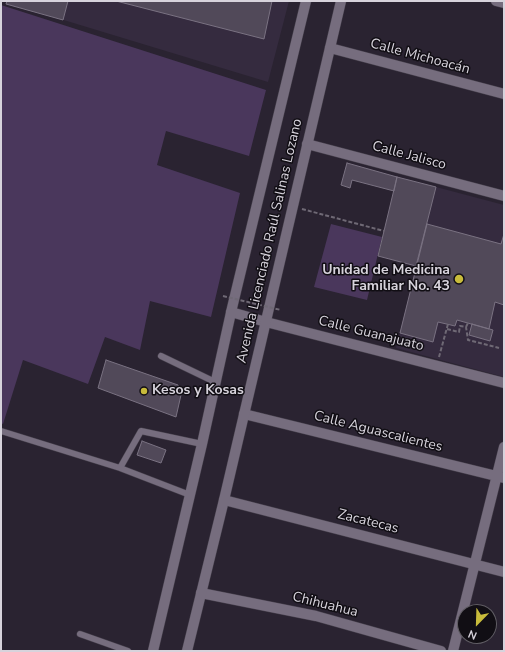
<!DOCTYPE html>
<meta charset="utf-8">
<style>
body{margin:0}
#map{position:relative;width:505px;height:652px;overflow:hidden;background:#2a2331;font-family:"Nunito Sans",sans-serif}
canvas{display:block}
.frame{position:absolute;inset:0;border:2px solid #d7d3dc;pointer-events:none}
.north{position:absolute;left:457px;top:604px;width:40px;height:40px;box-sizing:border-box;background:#110e14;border:1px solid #605d64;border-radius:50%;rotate:203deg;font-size:11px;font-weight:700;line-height:16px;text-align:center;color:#d7d3dc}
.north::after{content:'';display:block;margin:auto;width:14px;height:18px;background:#c8bb3b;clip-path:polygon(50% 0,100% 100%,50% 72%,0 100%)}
</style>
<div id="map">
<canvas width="505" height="652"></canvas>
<div class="frame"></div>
<div class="north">N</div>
</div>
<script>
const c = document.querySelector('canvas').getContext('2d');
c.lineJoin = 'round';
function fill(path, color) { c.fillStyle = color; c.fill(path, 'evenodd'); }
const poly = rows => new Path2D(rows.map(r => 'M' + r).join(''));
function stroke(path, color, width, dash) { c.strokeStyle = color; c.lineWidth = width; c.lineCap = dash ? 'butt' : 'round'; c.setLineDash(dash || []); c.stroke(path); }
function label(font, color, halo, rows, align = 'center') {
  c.font = font + ' "Nunito Sans",sans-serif'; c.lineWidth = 3; c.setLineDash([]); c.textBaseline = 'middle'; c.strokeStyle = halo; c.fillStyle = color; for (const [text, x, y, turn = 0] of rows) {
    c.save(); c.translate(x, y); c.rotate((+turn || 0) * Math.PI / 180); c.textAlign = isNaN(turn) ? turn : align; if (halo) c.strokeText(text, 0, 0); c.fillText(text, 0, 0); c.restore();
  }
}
const built = poly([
 [1,1,289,1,268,82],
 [436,187,504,205,504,377,396,348]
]);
const green = poly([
 [1,5,266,90,249,156,166,131,157,165,240,193,211,317,150,301,140,350,105,337,88,384,23,360,3,424,1,423],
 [331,224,382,237,367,300,314,287]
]);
const building = poly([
 [7,1,68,1,63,20,6,4,7,1],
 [116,1,272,1,264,39,116,1],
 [347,163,397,177,394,191,352,180,350,188,341,185,347,163],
 [397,177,436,187,416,266,378,256,397,177],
 [427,224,501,244,504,234,504,305,495,302,489,329,457,320,455,326,438,322,433,342,400,333,427,224],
 [472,324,493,330,490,341,469,335,472,324],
 [106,360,178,385,181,395,176,417,98,388,106,360],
 [142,441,166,450,161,463,137,455,142,441]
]);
const path = poly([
 [302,209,384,231],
 [466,327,468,323],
 [447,329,459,332,460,326,466,327,468,340,499,348],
 [439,357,448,324]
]);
const service = poly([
 [161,356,215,382],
 [1,431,120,468,190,495],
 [120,468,141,431,202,444],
 [80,634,128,651]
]);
const minor = poly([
 [496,1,504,3],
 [330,48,504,94],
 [307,144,504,196],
 [231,312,266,322,504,383],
 [244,414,504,478],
 [224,500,504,572],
 [201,593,316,616,441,651],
 [453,651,504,447]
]);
const secondary = poly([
 [153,651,202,444,232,308,306,1],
 [187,651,224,500,341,1]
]);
const pathBridge = poly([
 [223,296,281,310]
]);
const markers = [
 [459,279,5,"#c8bb3b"],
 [144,391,4,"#c8bb3b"]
];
const streetNames = [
 ["Calle Michoacán",420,57,15],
 ["Calle Jalisco",409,156,15],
 ["Avenida Licenciado Raúl Salinas Lozano",270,241,-77],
 ["Calle Guanajuato",371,334,14],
 ["Calle Aguascalientes",378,432,14],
 ["Zacatecas",368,522,14],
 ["Chihuahua",325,605,14]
];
const poiNames = [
 ["Unidad de Medicina",450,271],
 ["Familiar No. 43",450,287],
 ["Kesos y Kosas",152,391,"left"]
];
fill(built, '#352b3f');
fill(green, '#4a375c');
fill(building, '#514959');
stroke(building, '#7a7282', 1);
stroke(service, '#46404c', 7);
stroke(minor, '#46404c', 11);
stroke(secondary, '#46404c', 11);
stroke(path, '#6f6975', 2, [4, 2]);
stroke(service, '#766d7e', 6);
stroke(minor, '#766d7e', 10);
stroke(secondary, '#766d7e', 10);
stroke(pathBridge, '#6f6975', 2, [4, 2]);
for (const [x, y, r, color] of markers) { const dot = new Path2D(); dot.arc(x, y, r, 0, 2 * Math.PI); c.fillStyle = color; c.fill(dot); stroke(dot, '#110e14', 1.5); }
label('14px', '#d7d3dc', '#110e14', streetNames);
label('bold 14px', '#d7d3dc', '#110e14', poiNames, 'right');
</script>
